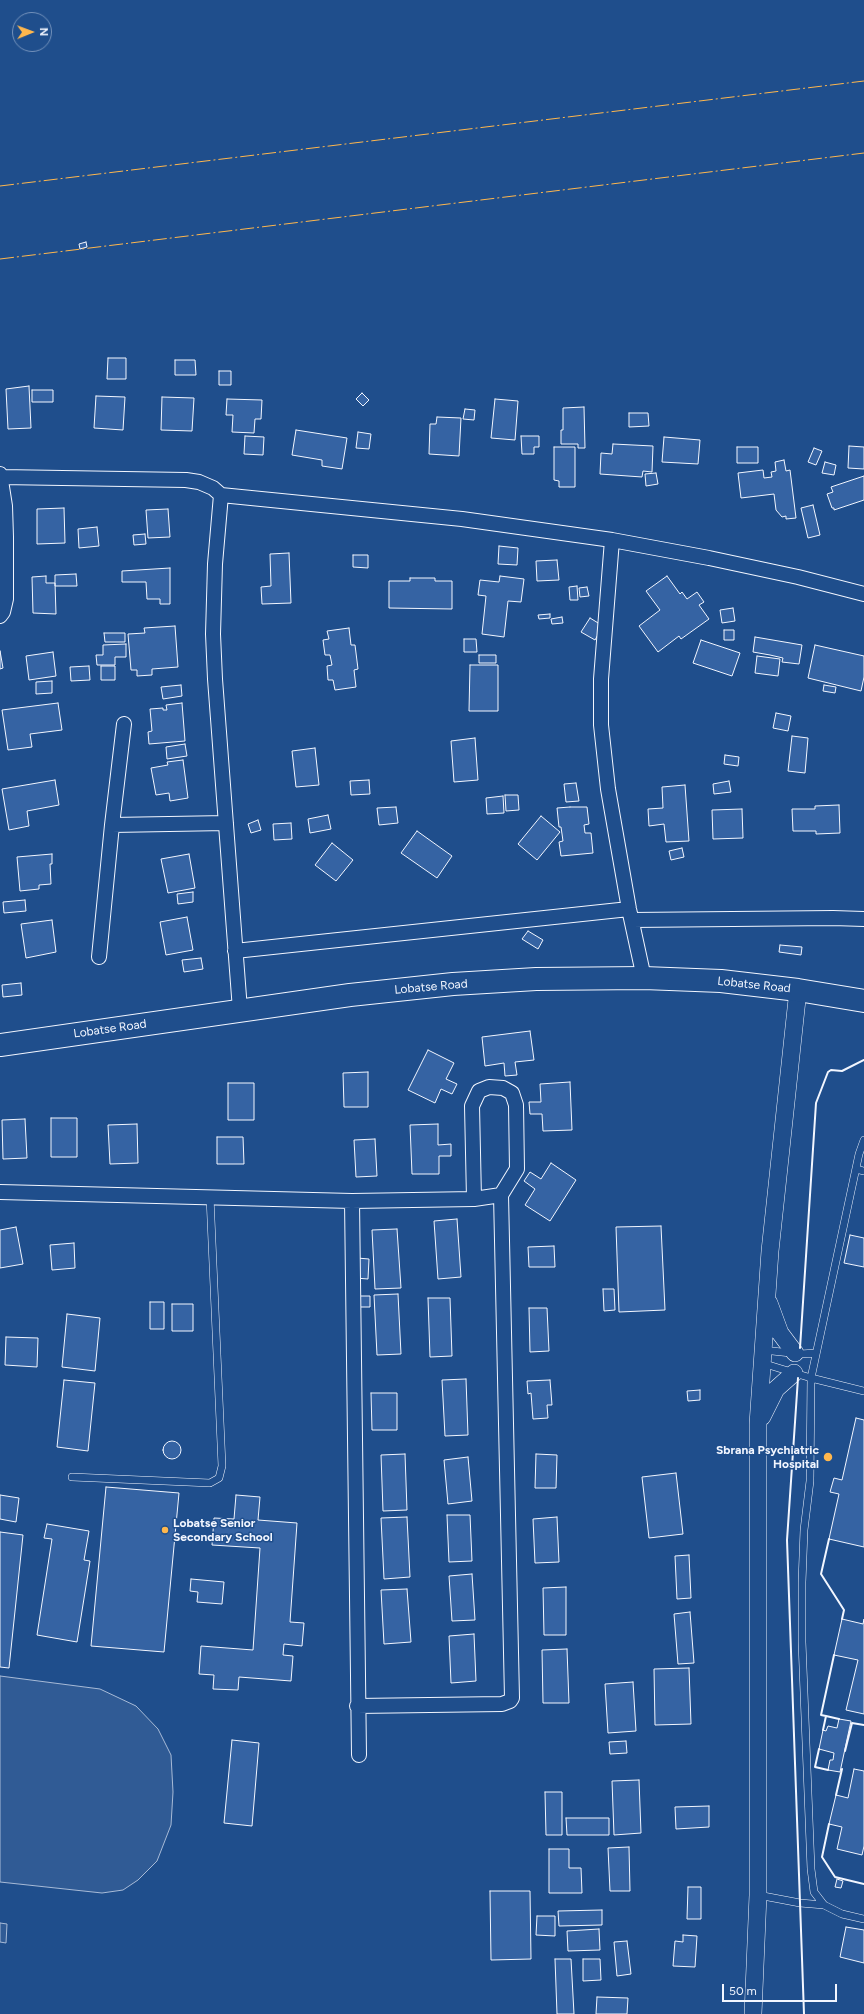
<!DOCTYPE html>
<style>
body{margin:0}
#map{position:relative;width:864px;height:2014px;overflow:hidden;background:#1f4e8c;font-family:Figtree,sans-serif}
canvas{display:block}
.north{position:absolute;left:12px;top:12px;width:40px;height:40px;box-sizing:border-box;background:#1f4e8c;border:1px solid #7391ba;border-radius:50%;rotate:89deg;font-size:11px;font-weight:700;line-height:16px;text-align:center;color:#f2f6ff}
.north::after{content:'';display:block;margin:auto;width:14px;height:18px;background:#ffb74d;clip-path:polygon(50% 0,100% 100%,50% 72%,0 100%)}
.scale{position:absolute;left:722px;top:1984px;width:115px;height:18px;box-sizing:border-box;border:2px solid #f2f6ff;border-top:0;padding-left:5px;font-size:12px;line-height:14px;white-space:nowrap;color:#f2f6ff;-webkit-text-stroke:3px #1f4e8c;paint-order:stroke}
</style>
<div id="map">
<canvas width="864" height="2014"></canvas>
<div class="north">N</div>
<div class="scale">50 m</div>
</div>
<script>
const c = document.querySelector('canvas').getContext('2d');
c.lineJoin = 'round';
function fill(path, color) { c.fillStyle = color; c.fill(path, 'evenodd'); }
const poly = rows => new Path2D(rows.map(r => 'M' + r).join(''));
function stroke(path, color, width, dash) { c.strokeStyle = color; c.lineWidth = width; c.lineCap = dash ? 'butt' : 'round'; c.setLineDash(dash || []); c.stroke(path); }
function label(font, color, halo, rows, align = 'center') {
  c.font = font + ' Figtree,sans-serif'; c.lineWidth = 3; c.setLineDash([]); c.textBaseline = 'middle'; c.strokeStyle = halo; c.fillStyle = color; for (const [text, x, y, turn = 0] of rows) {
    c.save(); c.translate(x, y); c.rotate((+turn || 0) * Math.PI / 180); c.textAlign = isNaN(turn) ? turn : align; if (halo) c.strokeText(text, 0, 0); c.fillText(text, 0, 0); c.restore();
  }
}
const built = poly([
 [0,1676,100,1689,136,1706,158,1729,171,1755,173,1792,171,1825,157,1861,138,1880,123,1890,102,1893,0,1882,0,1676],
 [0,1923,7,1924,6,1943,0,1942,0,1923]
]);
const building = poly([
 [86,242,87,247,80,249,79,244,86,242],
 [108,358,126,358,126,379,107,379,108,358],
 [175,360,195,360,196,375,175,375,175,360],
 [219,371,231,371,231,385,219,385,219,371],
 [29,386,31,428,8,429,6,389,29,386],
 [32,390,53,390,53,402,32,402,32,390],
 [362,393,369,400,363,406,356,399,362,393],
 [96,396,125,397,123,430,94,428,96,396],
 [162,397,194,398,192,431,161,430,162,397],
 [227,399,262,400,261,419,255,419,254,433,232,432,233,415,226,415,227,399],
 [495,399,518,401,515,440,491,438,495,399],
 [584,407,585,448,578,448,578,444,561,444,561,430,563,430,563,408,584,407],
 [465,409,475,410,474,420,463,419,465,409],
 [629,413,648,413,649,426,629,427,629,413],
 [437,417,461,418,459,456,429,454,430,424,436,424,437,417],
 [296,430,347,438,342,469,322,466,322,460,292,455,296,430],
 [358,432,371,434,369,449,356,448,358,432],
 [245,436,264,437,263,455,244,454,245,436],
 [521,436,539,436,539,447,534,447,534,454,522,454,521,436],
 [664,437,700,440,698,464,662,462,664,437],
 [613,444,653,446,652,472,643,471,642,477,600,474,601,453,612,454,613,444],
 [849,446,864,447,864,469,848,468,849,446],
 [554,447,575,447,575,487,559,487,559,481,554,480,554,447],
 [737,447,758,447,758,463,737,463,737,447],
 [814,448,822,451,816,465,808,462,814,448],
 [784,460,786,471,790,470,796,518,786,519,786,516,782,517,776,510,774,494,741,498,738,473,763,470,764,478,772,477,771,472,776,471,775,462,784,460],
 [825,462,836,465,834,475,822,473,825,462],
 [656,473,658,484,646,486,645,474,656,473],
 [864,476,864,500,834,510,834,508,832,508,827,494,833,492,831,487,864,476],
 [813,505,820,535,808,538,801,508,813,505],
 [64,508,65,543,37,544,37,509,64,508],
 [168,509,170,537,148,538,146,510,168,509],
 [97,527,99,546,79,548,78,529,97,527],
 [145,534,146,544,134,545,133,535,145,534],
 [499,546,518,548,517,565,498,564,499,546],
 [289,553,291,603,262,604,261,587,271,586,270,554,289,553],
 [353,555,368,555,368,568,353,567,353,555],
 [557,560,559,580,537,581,536,561,557,560],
 [170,568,170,604,160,604,160,599,147,599,146,582,122,582,122,571,170,568],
 [76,574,77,586,55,586,55,575,76,574],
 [46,576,46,583,55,583,56,614,33,613,32,577,46,576],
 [500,576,524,579,521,602,508,601,504,637,482,634,486,596,478,595,480,580,499,582,500,576],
 [667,576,680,594,682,592,687,599,697,592,704,602,699,605,709,619,681,639,679,636,658,652,639,626,660,610,646,591,667,576],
 [410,578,435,578,435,581,452,581,452,609,389,608,389,581,410,581,410,578],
 [577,586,578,600,570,600,569,587,577,586],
 [587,587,589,596,580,597,579,588,587,587],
 [733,608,735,621,722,623,720,610,733,608],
 [550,614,550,618,539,619,538,615,550,614],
 [562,617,563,623,552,624,551,619,562,617],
 [590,618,603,626,595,640,581,632,590,618],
 [175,626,178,667,152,669,152,675,137,676,137,670,131,670,128,634,145,633,144,628,175,626],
 [349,628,351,645,355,645,358,669,354,670,356,687,335,690,333,680,328,680,327,666,332,665,330,655,325,655,323,640,329,639,327,631,349,628],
 [724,630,734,630,734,640,724,640,724,630],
 [104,633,125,633,125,642,105,642,104,633],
 [755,637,802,645,799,664,782,662,783,658,770,655,753,652,755,637],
 [464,639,476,639,477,652,464,652,464,639],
 [701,640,740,653,732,676,693,663,701,640],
 [126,644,126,657,115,657,115,665,97,665,96,655,103,655,103,645,126,644],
 [815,645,864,656,864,677,861,691,808,678,815,645],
 [0,651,3,668,0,669,0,651],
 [53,652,56,676,29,680,26,656,53,652],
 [479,655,496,655,496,663,479,663,479,655],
 [757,656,780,659,778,676,755,673,757,656],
 [470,665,498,665,498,711,469,711,470,665],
 [89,666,90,680,71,681,70,667,89,666],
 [101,666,115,666,115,680,101,680,101,666],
 [52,681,52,693,36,694,36,682,52,681],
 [181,685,182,696,163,699,161,687,181,685],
 [824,685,836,687,835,693,823,691,824,685],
 [58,703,62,730,30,734,32,747,8,750,2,710,58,703],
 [182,703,185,741,149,744,148,732,152,731,150,709,163,708,163,710,167,710,166,705,182,703],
 [776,713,791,716,788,731,773,728,776,713],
 [792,736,808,738,805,773,788,771,792,736],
 [475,738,478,780,454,782,451,741,475,738],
 [185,744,187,756,167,759,166,747,185,744],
 [315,748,319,785,296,787,292,751,315,748],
 [725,755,739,757,738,766,724,764,725,755],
 [183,760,188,798,170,801,169,793,156,795,151,768,168,765,167,762,183,760],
 [55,780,59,805,27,811,29,826,9,830,2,789,55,780],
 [369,780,370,794,351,795,350,781,369,780],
 [729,781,731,792,714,794,713,784,729,781],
 [576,783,579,801,566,802,564,784,576,783],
 [685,785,689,841,666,842,664,824,649,826,648,809,663,808,662,787,685,785],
 [505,795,518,795,519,810,506,811,505,795],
 [503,796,504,813,487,814,486,798,503,796],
 [839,805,840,833,816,834,816,831,793,831,792,809,815,809,815,806,839,805],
 [396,807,398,823,379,825,377,808,396,807],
 [570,807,587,807,589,824,584,825,585,833,591,833,593,853,561,856,559,842,563,841,561,827,559,827,557,808,570,807],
 [742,809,743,838,713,839,712,810,742,809],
 [328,815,331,829,310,833,308,819,328,815],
 [541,816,560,832,537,860,518,844,541,816],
 [258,820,261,830,251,833,248,824,258,820],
 [291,823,292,839,274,840,273,824,291,823],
 [417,831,452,856,437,878,401,853,417,831],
 [332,843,353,860,336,881,315,865,332,843],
 [682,848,684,857,671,860,669,851,682,848],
 [52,854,52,864,50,864,51,884,39,885,39,889,20,891,17,857,52,854],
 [189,854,195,888,168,893,161,859,189,854],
 [193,892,193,902,178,904,177,894,193,892],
 [25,900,26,911,4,913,3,902,25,900],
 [187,917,193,950,166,955,160,922,187,917],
 [52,920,56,952,26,958,21,924,52,920],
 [528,931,543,940,538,949,522,939,528,931],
 [780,945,802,947,801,955,779,952,780,945],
 [201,958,203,969,184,972,182,960,201,958],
 [21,983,22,995,3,997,2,985,21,983],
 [530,1031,534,1060,515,1062,517,1075,505,1076,504,1063,485,1066,482,1037,530,1031],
 [428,1050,454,1063,446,1079,457,1084,452,1094,441,1089,435,1103,408,1090,428,1050],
 [368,1072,368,1107,344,1107,343,1073,368,1072],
 [570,1082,572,1130,543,1131,542,1114,530,1114,529,1102,541,1102,540,1084,570,1082],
 [228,1083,254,1083,254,1120,228,1120,228,1083],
 [51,1118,77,1118,77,1157,51,1157,51,1118],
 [25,1119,27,1158,3,1159,2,1120,25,1119],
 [137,1124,138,1163,110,1164,108,1125,137,1124],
 [438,1124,438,1145,451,1144,451,1156,439,1156,439,1174,412,1174,410,1125,438,1124],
 [217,1137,243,1137,244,1164,217,1164,217,1137],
 [375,1139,377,1176,356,1177,354,1140,375,1139],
 [551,1163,576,1180,550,1221,525,1205,535,1189,524,1181,530,1172,541,1179,551,1163],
 [457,1219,461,1277,438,1279,434,1221,457,1219],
 [661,1226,665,1310,619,1312,616,1227,661,1226],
 [16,1227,23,1264,0,1268,0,1230,16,1227],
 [397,1229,401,1288,375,1289,372,1230,397,1229],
 [850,1235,864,1238,864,1267,844,1263,850,1235],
 [74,1243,75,1268,52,1270,50,1245,74,1243],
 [554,1246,555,1267,529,1267,528,1247,554,1246],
 [357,1258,369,1259,368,1279,355,1278,357,1258],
 [603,1289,614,1289,615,1310,604,1311,603,1289],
 [398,1294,401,1354,377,1355,374,1295,398,1294],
 [357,1296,370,1296,370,1307,357,1307,357,1296],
 [428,1298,450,1298,452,1356,430,1357,428,1298],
 [150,1302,164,1302,164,1329,150,1329,150,1302],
 [172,1304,193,1304,193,1331,172,1331,172,1304],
 [529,1308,547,1308,549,1351,530,1352,529,1308],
 [67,1314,100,1318,95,1371,62,1367,67,1314],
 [6,1337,38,1338,37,1367,5,1365,6,1337],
 [466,1379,468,1435,445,1436,442,1380,466,1379],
 [64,1380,95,1383,88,1451,57,1447,64,1380],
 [550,1380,552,1405,547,1405,548,1418,533,1419,531,1393,528,1394,527,1381,550,1380],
 [700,1390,700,1400,688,1401,687,1391,700,1390],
 [371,1393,397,1393,397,1430,372,1430,371,1393],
 [856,1418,864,1420,864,1547,829,1539,839,1494,830,1492,834,1478,842,1480,856,1418],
 '163 1450a9 9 0 1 1 18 0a9 9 0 1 1-18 0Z',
 [405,1454,407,1510,383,1511,381,1455,405,1454],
 [536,1454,557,1455,556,1488,535,1488,536,1454],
 [468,1457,472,1501,448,1504,444,1460,468,1457],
 [676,1473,683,1534,649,1538,642,1477,676,1473],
 [106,1487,179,1493,164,1652,91,1646,106,1487],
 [0,1495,19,1498,16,1522,0,1519,0,1495],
 [236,1495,260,1497,258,1520,297,1523,290,1622,304,1623,302,1646,284,1644,283,1655,293,1656,291,1681,239,1677,238,1690,213,1689,214,1675,199,1674,201,1646,253,1650,260,1548,212,1545,214,1518,234,1519,236,1495],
 [447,1515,470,1515,472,1561,449,1562,447,1515],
 [407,1517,410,1577,384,1579,381,1518,407,1517],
 [557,1517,559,1562,535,1563,533,1519,557,1517],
 [47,1524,89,1531,84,1560,90,1561,77,1642,37,1635,52,1539,44,1538,47,1524],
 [0,1532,23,1535,9,1668,0,1667,0,1532],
 [689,1555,691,1598,677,1599,675,1556,689,1555],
 [472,1574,475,1620,452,1621,449,1576,472,1574],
 [191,1579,224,1582,222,1604,197,1602,198,1592,190,1591,191,1579],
 [566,1587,566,1635,544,1635,543,1588,566,1587],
 [407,1589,411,1642,384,1644,381,1590,407,1589],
 [690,1612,694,1663,678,1664,674,1614,690,1612],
 [842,1619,863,1624,864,1619,864,1714,846,1710,858,1660,834,1655,842,1619],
 [474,1634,476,1681,451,1683,449,1636,474,1634],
 [567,1649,569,1703,543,1703,542,1650,567,1649],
 [689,1668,691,1724,655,1725,654,1669,689,1668],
 [633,1682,636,1731,608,1733,605,1684,633,1682],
 [839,1719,851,1721,840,1772,828,1770,830,1760,833,1760,834,1753,819,1749,823,1730,826,1731,828,1726,837,1728,839,1719],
 [232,1740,259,1743,252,1826,224,1823,232,1740],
 [626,1741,627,1753,610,1754,609,1742,626,1741],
 [854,1769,864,1771,864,1846,862,1855,837,1849,842,1827,829,1824,836,1795,848,1798,854,1769],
 [639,1780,641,1833,614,1835,612,1781,639,1780],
 [545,1792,562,1792,562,1835,546,1835,545,1792],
 [709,1806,709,1827,676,1829,675,1807,709,1806],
 [566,1818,609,1818,609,1835,567,1835,566,1818],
 [629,1847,630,1891,610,1891,608,1848,629,1847],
 [549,1849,569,1849,569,1868,581,1868,582,1893,549,1893,549,1849],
 [837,1879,843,1881,841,1888,835,1887,837,1879],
 [688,1887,701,1887,701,1919,687,1919,688,1887],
 [490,1891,530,1891,531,1959,491,1960,490,1891],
 [602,1910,602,1925,559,1926,558,1911,602,1910],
 [537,1916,555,1916,555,1936,536,1935,537,1916],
 [846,1927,864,1930,864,1963,840,1957,846,1927],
 [599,1929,600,1950,568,1951,567,1931,599,1929],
 [683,1935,697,1936,695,1967,673,1966,675,1941,683,1942,683,1935],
 [627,1941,631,1974,617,1976,614,1942,627,1941],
 [555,1959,571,1959,574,2014,557,2014,555,1959],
 [583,1959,600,1959,601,1980,583,1981,583,1959],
 [597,1997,628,1998,627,2014,596,2014,597,1997]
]);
const service = poly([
 [864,1140,859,1154,811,1378,810,1481,804,1530,802,1582,802,1642,811,1869,814,1892,824,1905,842,1914,864,1919],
 [856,1169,864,1171],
 [763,1350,800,1354,816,1353],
 [762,1363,811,1378,864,1391],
 [72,1477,210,1483,219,1478,222,1466,210,1197],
 [758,1895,800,1903,824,1905]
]);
const minor = poly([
 [0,474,5,506,6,537,6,599,3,612,0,616],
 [1,477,186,480,199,482,213,488,221,495,462,519,612,540,709,558,798,577,864,594],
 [221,495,215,564,213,634,215,679,240,1010],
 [612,540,601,679,601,725,608,789,629,909,644,978],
 [112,825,226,823],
 [632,920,833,918,864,919],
 [235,951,629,909],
 [99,957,112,825,124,724],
 [0,1192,352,1201,474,1199,501,1195],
 [352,1201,359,1755],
 [357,1706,502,1704,510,1701,512,1698,501,1195,517,1169,516,1105,512,1093,503,1088,489,1087,479,1091,472,1106,474,1199]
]);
const tertiary = poly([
 [769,1303,780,1333,795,1353],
 [762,1417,776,1389,794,1373],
 [753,2014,758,1895,758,1424,770,1251,798,990]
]);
const trunk = poly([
 [0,1045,350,995,453,984,536,979,644,978,721,981,798,990,864,1001]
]);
const wall = poly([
 [800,1348,816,1103,828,1072,831,1070,842,1071,864,1060],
 [798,1378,787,1540,804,2014],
 [829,1539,821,1574,844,1610,842,1619],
 [826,1716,821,1715,834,1655],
 [823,1730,826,1716,839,1719],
 [819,1749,815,1767,828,1770],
 [845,1751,852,1723,864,1725],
 [836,1795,842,1769],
 [829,1824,822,1857,835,1877,864,1884]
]);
const power = poly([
 [0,186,864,81],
 [0,259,864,153]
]);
const markers = [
 [828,1457,5,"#ffb74d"],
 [165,1530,4,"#ffb74d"]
];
const streetNames = [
 ["Lobatse Road",754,985,6],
 ["Lobatse Road",431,987,-5],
 ["Lobatse Road",110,1029,-8]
];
const poiNames = [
 ["Sbrana Psychiatric",819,1450],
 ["Hospital",819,1464],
 ["Lobatse Senior",173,1523,"left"],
 ["Secondary School",173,1537,"left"]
];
fill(built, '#305b95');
stroke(built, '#a8bbd7', 1);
fill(building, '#3563a3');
stroke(building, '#f2f6ff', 1);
stroke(service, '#f2f6ff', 8);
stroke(minor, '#f2f6ff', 16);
stroke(tertiary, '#f2f6ff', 18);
stroke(trunk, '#f2f6ff', 24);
stroke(service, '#1f4e8c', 7);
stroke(minor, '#1f4e8c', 14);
stroke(tertiary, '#1f4e8c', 17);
stroke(trunk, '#1f4e8c', 22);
stroke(wall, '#f2f6ff', 2);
stroke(power, '#ffb74d', 1, [14, 3, 2, 3]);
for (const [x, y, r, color] of markers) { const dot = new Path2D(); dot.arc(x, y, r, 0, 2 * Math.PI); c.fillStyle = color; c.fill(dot); stroke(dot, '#1f4e8c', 1.5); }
label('12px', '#f2f6ff', '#1f4e8c', streetNames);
label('bold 12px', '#f2f6ff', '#1f4e8c', poiNames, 'right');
</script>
